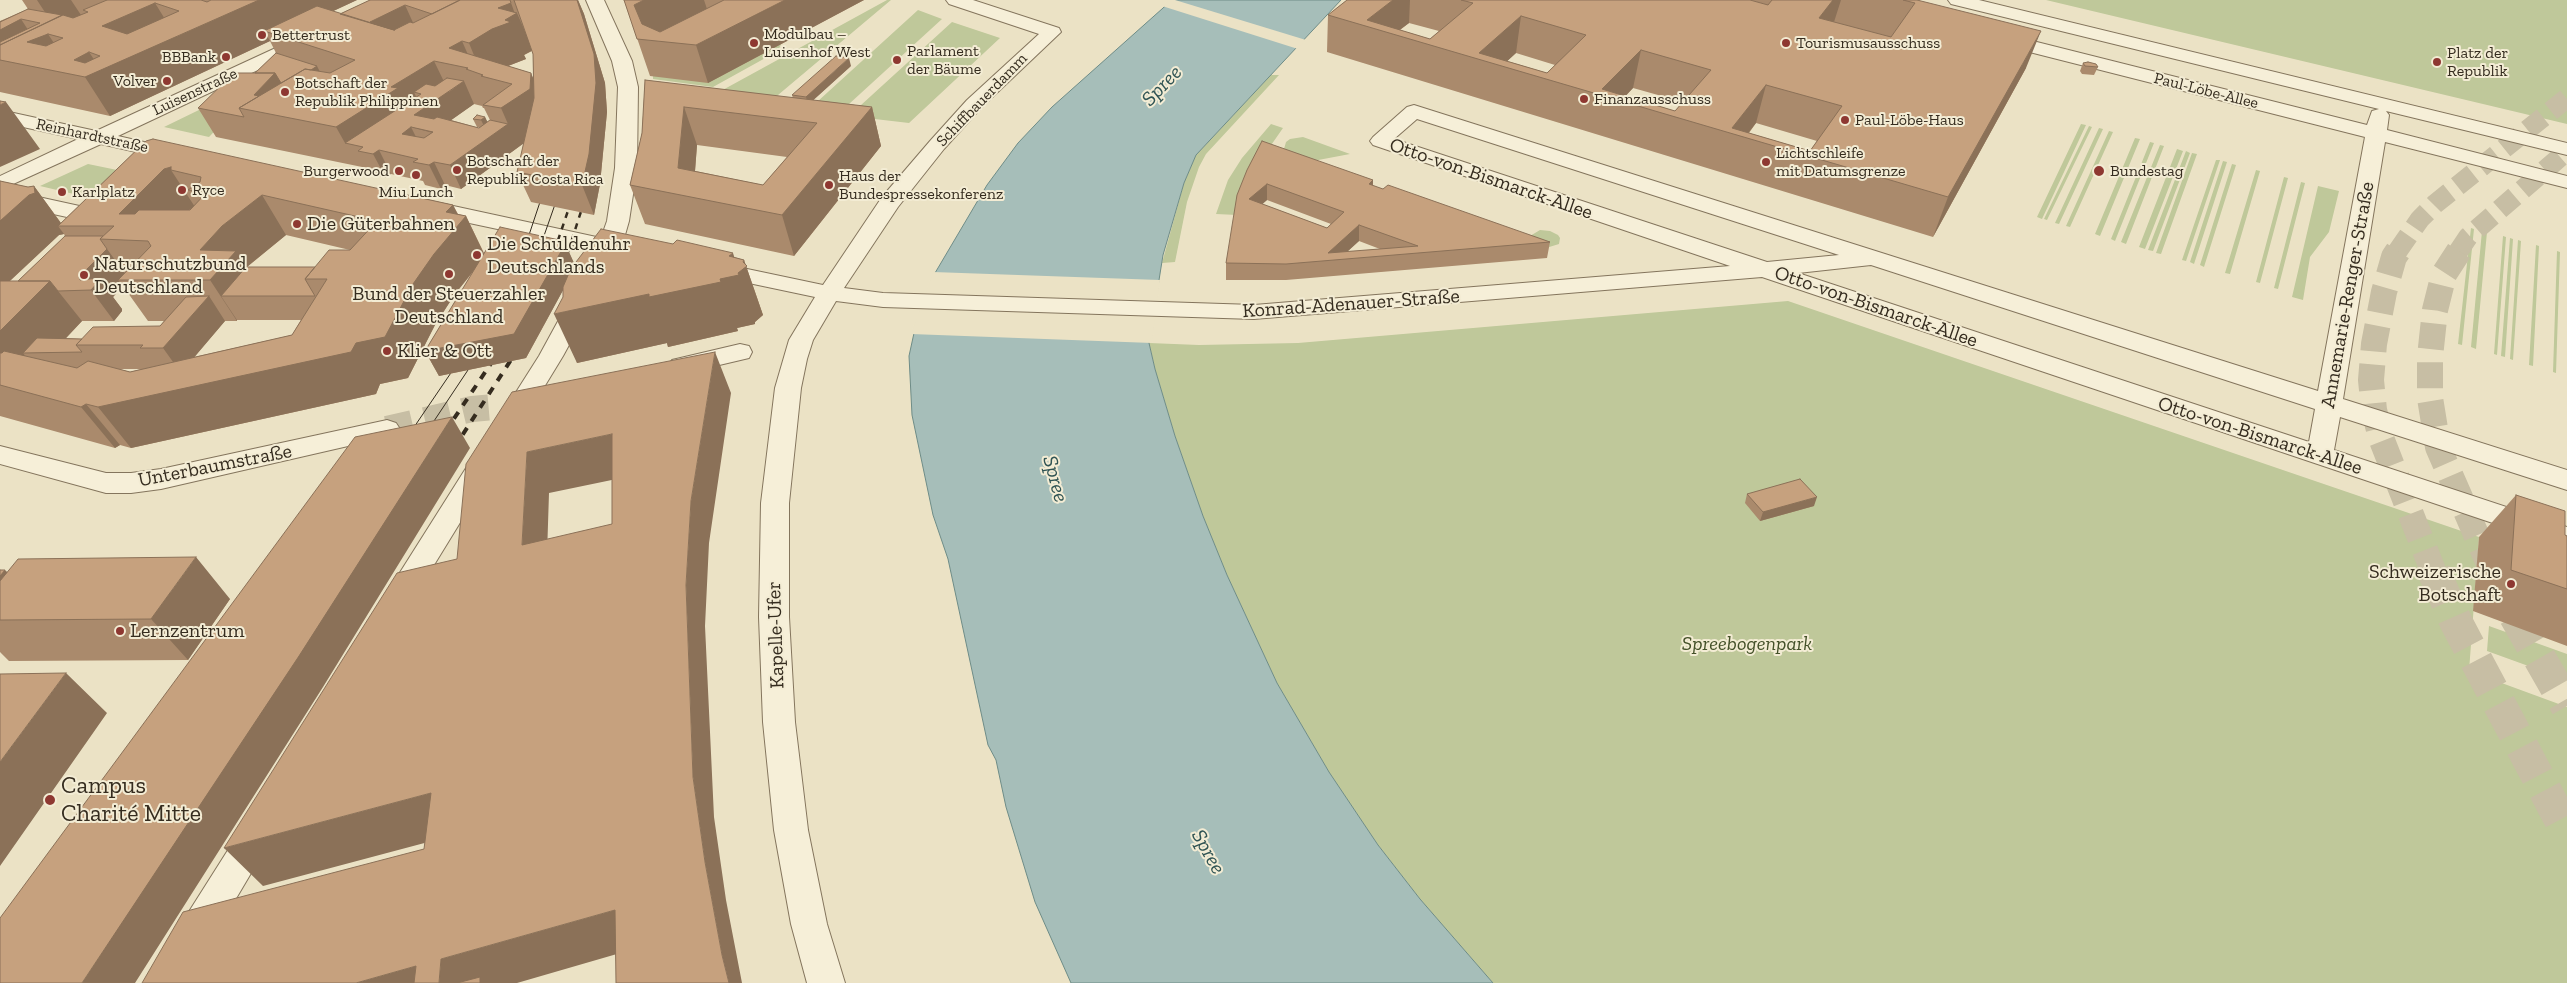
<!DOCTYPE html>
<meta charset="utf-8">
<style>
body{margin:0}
canvas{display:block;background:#ebe2c5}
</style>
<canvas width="2567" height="983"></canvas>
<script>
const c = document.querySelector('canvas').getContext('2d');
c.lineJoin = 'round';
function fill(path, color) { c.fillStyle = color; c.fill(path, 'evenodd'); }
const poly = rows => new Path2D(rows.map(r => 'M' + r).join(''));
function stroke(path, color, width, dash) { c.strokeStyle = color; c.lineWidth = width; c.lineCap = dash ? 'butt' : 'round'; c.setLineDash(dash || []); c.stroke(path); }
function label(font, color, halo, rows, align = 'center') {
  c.font = font + ' "Zilla Slab",serif'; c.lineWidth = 4; c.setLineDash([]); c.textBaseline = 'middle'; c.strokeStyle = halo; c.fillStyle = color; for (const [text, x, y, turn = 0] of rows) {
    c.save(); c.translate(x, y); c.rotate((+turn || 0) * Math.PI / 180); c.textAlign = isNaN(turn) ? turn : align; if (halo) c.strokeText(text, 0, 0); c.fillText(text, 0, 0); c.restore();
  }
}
const green = poly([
 [887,0,891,0,759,111,719,92],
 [2045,0,2567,0,2567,124,2046,0],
 [918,10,942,19,837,115,806,112],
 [952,22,1000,38,909,123,849,116],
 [781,44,778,51,713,87,653,79,653,76],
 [1271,75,1279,75,1206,154,1199,167,1187,202,1175,262,1162,263,1184,183,1196,155],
 [240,90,254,90,209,137,164,127],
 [1271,124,1283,128,1260,161,1237,215,1216,214,1228,180,1242,158],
 [2081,124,2086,125,2042,219,2037,217],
 [2089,126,2092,127,2047,220,2044,219],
 [2099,128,2103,129,2059,224,2055,223],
 [2109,131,2113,132,2070,227,2066,226],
 [1303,137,1350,154,1313,161,1284,149,1286,142,1290,139],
 [2135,138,2140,139,2100,236,2095,234],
 [2150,142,2154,143,2115,241,2111,239],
 [2160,145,2164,146,2126,244,2121,242],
 [2177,149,2183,151,2145,249,2139,247],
 [2186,151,2190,153,2153,251,2148,250],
 [2192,153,2197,154,2161,254,2156,253],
 [2216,160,2220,160,2186,261,2182,260],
 [2223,161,2227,162,2194,264,2190,262],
 [88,164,122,171,91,198,40,186],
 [2232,164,2236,165,2204,267,2200,265],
 [2256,170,2260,171,2230,274,2225,273],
 [2284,177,2288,178,2260,283,2256,282],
 [2301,182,2305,183,2278,289,2274,288],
 [2318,186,2339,191,2329,232,2310,257,2303,300,2292,297],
 [2471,228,2474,229,2462,345,2458,344],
 [1540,230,1550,231,1558,235,1560,238,1559,244,1546,248,1530,236],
 [2482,231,2487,232,2476,349,2471,347],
 [2503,236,2506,237,2497,355,2494,354],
 [2510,238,2513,239,2505,357,2501,356],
 [2518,240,2521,241,2513,360,2510,359],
 [2536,245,2539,246,2533,366,2529,365],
 [2557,251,2560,252,2556,373,2553,372],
 [1788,301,2479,537,2469,671,2567,707,2567,983,1493,983,1420,899,1378,845,1329,772,1277,683,1227,575,1203,516,1175,436,1155,369,1149,343,1199,345,1298,343],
 [2489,626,2567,654,2567,680,2487,651]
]);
const water = poly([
 [1172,0,1341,0,1196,155,1184,183,1163,255,1149,343,1155,369,1175,436,1203,516,1227,575,1277,683,1329,772,1378,845,1420,899,1493,983,1071,983,1035,902,1006,807,996,760,988,745,948,559,933,515,912,415,909,356,914,333,935,273,987,185,1018,143,1052,107,1172,0]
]);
const pier = poly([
 [1169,0,1175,0,1306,40,1298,49,1162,6],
 [933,272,1160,280,1152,343,911,334]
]);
const minorTunnel = poly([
 [387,429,472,409,495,407]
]);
const highwayTunnelFar2 = poly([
 [2397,252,2420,219,2435,204,2567,98],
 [2458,252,2468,237,2567,151]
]);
const highwayTunnelFar1 = poly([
 [2398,251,2394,257,2384,292,2374,344,2371,380,2374,410,2381,438,2434,573],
 [2459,251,2444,274,2435,310,2430,357,2430,398,2438,447,2493,573]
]);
const highwayTunnel = poly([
 [2434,572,2456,622,2567,832],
 [2493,572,2501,591,2567,706]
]);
const minor = poly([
 [586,0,604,0,632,61,638,87,637,168,629,221,623,242,636,245,639,250,636,255,628,257,617,254,609,268,601,270,593,268,589,263,596,250,413,211,410,206,413,201,421,199,601,238,607,221,615,168,618,87,612,61,586,0],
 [946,0,973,0,1059,28,1061,32,981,108,944,149,898,207,844,288,883,293,1254,305,1730,266,1373,145,1370,141,1373,137,1407,107,1414,105,2318,391,2365,137,1990,42,1988,38,1990,34,1997,32,2367,125,2372,111,2379,109,1951,4,1948,0,1979,0,2567,143,2567,155,2386,111,2389,115,2387,130,2567,176,2567,188,2385,142,2343,399,2567,470,2567,490,2340,417,2334,450,2567,527,2567,548,1762,277,1254,319,883,307,836,301,813,340,807,359,801,388,789,503,789,617,795,722,808,830,827,924,845,983,807,983,791,924,774,830,763,722,759,617,761,503,775,388,789,340,815,297,706,274,702,269,706,264,714,262,823,285,882,197,930,141,967,100,1039,34,949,4,946,0],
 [1417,119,1839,255,1767,262,1394,139,1417,119],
 [1871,265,2315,409,2309,442,1798,273,1871,265],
 [306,34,313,36,315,40,313,44,118,136,183,151,186,155,183,159,176,161,101,144,0,190,0,176,78,139,0,122,0,110,96,131,306,34],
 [11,191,116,214,119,219,116,224,108,226,3,203,0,198,3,193,11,191],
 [581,294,589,296,593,301,563,356,521,425,512,428,503,425,499,419,539,356,569,301,573,296,581,294],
 [740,344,749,346,752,352,749,358,681,374,672,372,668,366,672,360,740,344],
 [387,420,396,423,400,429,396,435,161,489,131,493,106,493,0,464,0,446,106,473,131,473,161,469,387,420],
 [483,455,493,457,496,464,407,609,397,612,387,609,382,601,387,593,473,457,483,455],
 [259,816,271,820,276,831,186,983,146,983,152,970,247,820,259,816]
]);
const tram = poly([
 [525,247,544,190],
 [539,250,559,193],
 [426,433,476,358],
 [408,436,459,361]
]);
const railFar1 = poly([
 [554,252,573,196],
 [568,252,585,199]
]);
const rail = poly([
 [564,266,569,251],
 [445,432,498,353],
 [454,448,518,349]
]);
const wall = poly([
 [22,0,357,0,333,11,340,14,370,0,578,0,584,14,605,83,607,112,600,184,594,215,531,202,517,172,524,143,461,189,445,185,441,189,425,185,423,181,391,174,386,178,370,174,367,168,216,137,198,108,255,73,276,53,270,41,110,116,0,92,0,21,28,9],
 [532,51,533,54,533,79,531,73,508,66,526,59,524,55],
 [474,104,482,106,483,108,484,108,490,120,487,122,485,117,473,119,477,127,480,127,479,128,451,120],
 [624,0,864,0,708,83,650,76],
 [1347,0,1917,0,2026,68,1933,237,1327,52,1328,15],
 [1409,23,1439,31,1430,39,1400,30],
 [1516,53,1555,65,1547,73,1507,61],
 [1633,88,1683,102,1675,111,1625,96],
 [1756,123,1817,141,1810,151,1749,133],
 [2083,63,2098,67,2094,75,2082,74,2080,71],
 [851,66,813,100,872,107,881,146,794,256,645,224,630,185,642,133,645,80,793,98,792,95],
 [697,145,787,157,763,185,695,171],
 [146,141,453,205,458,214,466,216,484,253,564,241,574,264,734,257,744,260,763,315,755,322,755,324,737,328,738,331,668,347,667,343,577,363,563,297,563,290,526,358,439,376,425,351,473,272,455,294,435,325,408,378,380,384,376,394,131,448,120,445,115,448,0,416,0,181,28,187,34,186,61,223],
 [64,234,65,236,18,281,10,281,59,235],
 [286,235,350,250,315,267,247,267],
 [123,286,148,321,164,321,160,326,82,339,66,338,82,321,114,321,122,311,122,309,113,297],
 [237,320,301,320,292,335,194,357,225,321,237,321],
 [120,369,141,369,130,372],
 [1247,170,1373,180,1373,186,1550,242,1547,258,1286,280,1226,280,1226,263],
 [1267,200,1331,224,1327,228,1262,204],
 [1359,241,1380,249,1347,252],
 [1747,494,1814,506,1760,521,1745,503],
 [2516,495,2565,535,2567,536,2567,646,2473,611,2479,537],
 [0,570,7,572,230,599,188,660,9,661,0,652]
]);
const shadedWall = poly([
 [37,0,71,0,85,21,63,38,48,34,73,72,0,60,0,21,21,19,32,36,54,26],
 [259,0,357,0,280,36,264,31,270,41,110,116,74,60,89,52,101,70,102,26,155,3,176,37],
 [504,0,510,0,515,14,517,13,533,50,524,55,526,59,508,66,482,75,469,43],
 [577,0,578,0,584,14,605,83,607,112,600,184,594,215,582,185],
 [644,0,704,0,708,12,646,40,634,5],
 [785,0,864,0,708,83,696,45],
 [1393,0,1410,0,1409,23,1394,34,1367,20],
 [1833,0,1841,0,1834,22,1819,18],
 [405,5,415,27,387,41,370,22],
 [1521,16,1516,53,1502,66,1479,53],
 [2041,31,2026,68,1933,237,1948,197],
 [462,41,476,73,449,48],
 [1641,50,1633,88,1621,101,1602,89],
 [849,58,851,66,808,105,806,97],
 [434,61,449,92,464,81,474,104,433,133,411,127,423,151,379,150,391,174,386,178,373,154,363,147,345,143,336,127,391,87],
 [414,92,421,94,422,110],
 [317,66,325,82,255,111,254,95,275,73],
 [531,73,547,111,546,127,461,189,450,165,508,124,501,108],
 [1766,85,1756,123,1745,137,1732,128],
 [6,102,40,149,0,167,0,105],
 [684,107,697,145,693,197,678,168],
 [872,107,881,146,794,256,782,215],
 [485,117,489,125,485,128,481,120],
 [434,162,445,185,441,189,429,165],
 [171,167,171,170,195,207,190,209,153,248,148,241,119,214,164,169],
 [1373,180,1372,196,1369,184],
 [1267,184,1267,200,1249,216,1249,199],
 [34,186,63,226,58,226,64,234,59,235,0,290,0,221],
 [262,195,286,235,248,266,221,296,237,320,237,321,210,280,200,250,222,226],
 [453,205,461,221,466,216,485,256,455,294,435,325,408,378,380,384,376,394,131,448,98,407,356,343,446,212],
 [1359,225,1359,241,1339,259,1328,253],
 [564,241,575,265,573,266,574,269,573,272,526,358,439,376,425,351],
 [107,249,129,279,118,280,123,286,113,297,122,309,122,311,114,321,91,290,80,280,79,277],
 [733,253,739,272,743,262,744,260,763,315,755,322,755,324,737,328,738,331,668,347,667,343,577,363,554,314,720,279,729,256],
 [50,281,82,321,52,353,23,353,36,369,0,369,0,331],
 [209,296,225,321,181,373,163,348],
 [715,352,731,393,709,543,705,626,714,817,726,900,742,983,729,983,722,955,705,862,693,777,686,585,691,501],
 [86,404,120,445,115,448,81,407],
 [452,417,470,448,323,687,135,983,82,983],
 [612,434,631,476,549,493,546,586,522,545,527,452],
 [1817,497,1814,506,1760,521,1763,512],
 [196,557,230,599,188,660,151,619],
 [5,570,22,587,0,613,0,576],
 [66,673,107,713,0,866,0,762],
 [431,793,462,833,263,886,224,848],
 [615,910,641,947,517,983,439,983,441,959],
 [416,966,432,983,356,983]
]);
const building = poly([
 [107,0,201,0,207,2,211,0,259,0,85,77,0,60,0,45,63,15,73,18,88,12,83,10,107,0],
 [155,3,179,11,127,34,102,26,155,3],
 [48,34,63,38,46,46,27,42,48,34],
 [89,52,100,56,85,63,74,60,89,52],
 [370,0,460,0,432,14,405,5,370,22,395,30,394,30,340,14,370,0],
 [460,0,510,0,511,3,498,8,517,13,505,20,511,22,492,29,469,43,462,41,449,48,531,73,530,89,501,108,483,105,512,84,481,76,483,75,466,69,468,68,434,61,391,87,398,88,336,127,239,108,305,69,330,73,355,60,264,31,317,6,394,30,410,22,413,23,460,0],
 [514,0,577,0,594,54,596,83,589,154,582,185,517,172,534,98,533,54,514,0],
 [624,0,644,0,634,5,642,24,660,32,724,0,785,0,696,45,637,39,624,0],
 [1347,0,1393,0,1367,20,1430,39,1473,3,1461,0,1750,0,1768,5,1772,0,1833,0,1819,18,1891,37,1915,3,1903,0,1917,0,2041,31,1948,197,1328,15,1347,0],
 [1521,16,1586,35,1547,73,1479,53,1521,16],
 [1641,50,1711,70,1675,111,1602,89,1641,50],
 [1766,85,1842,106,1810,151,1732,128,1766,85],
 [28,9,62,15,0,45,0,42,40,23,21,19,0,30,0,22,28,9],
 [276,53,317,66,311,70,305,69,281,83,275,73,255,73,276,53],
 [836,56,849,58,806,97,792,95,836,56],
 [2088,62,2096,64,2098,67,2085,66,2083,63,2088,62],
 [234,73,275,73,254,95,259,96,239,108,244,117,198,108,234,73],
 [447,78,464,81,414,115,434,119,437,117,479,128,490,120,508,124,450,165,434,162,429,165,413,162,418,159,379,150,373,154,358,151,363,147,345,143,421,94,414,92,426,84,435,86,447,78],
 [411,127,433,132,424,138,402,134,411,127],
 [645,80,872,107,782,215,630,185,642,133,645,80],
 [684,107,817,123,763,185,678,168,684,107],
 [0,101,6,102,0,105,0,101],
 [477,115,485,117,481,120,473,119,477,115],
 [153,139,453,205,446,212,466,216,434,254,413,284,385,337,356,343,351,352,98,407,86,404,81,407,0,385,0,353,2,353,4,351,77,368,88,361,130,372,292,335,327,279,305,279,329,250,350,250,377,221,262,195,222,226,200,250,236,251,210,280,118,280,151,246,148,241,100,239,114,226,58,226,146,141,153,139],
 [171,167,171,170,201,177,200,182,188,190,207,192,190,210,139,210,135,214,119,214,164,169,171,167],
 [1262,141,1373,180,1369,184,1383,189,1388,185,1550,242,1286,264,1226,263,1237,195,1247,170,1262,141],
 [1267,184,1344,212,1327,228,1249,199,1267,184],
 [1359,225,1418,246,1328,253,1359,225],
 [0,181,28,187,34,186,35,193,29,195,0,221,0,181],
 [500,227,564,241,563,248,514,334,425,351,500,227],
 [601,229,673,244,677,240,733,253,729,256,744,260,743,262,747,266,738,273,739,275,720,279,721,282,649,297,649,294,554,314,563,297,563,287,569,273,576,273,580,266,573,266,601,229],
 [65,236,103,236,100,239,107,249,79,277,80,280,99,278,99,281,91,290,58,291,50,281,18,281,65,236],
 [246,267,315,267,305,279,315,296,221,296,246,267],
 [0,281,50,281,0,331,0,281],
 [209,296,163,348,140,348,143,345,76,345,93,327,160,326,186,297,209,296],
 [37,338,82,339,76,345,82,352,23,353,37,338],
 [715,352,691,501,686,585,693,777,705,862,722,955,729,983,616,983,615,910,441,959,439,983,414,983,416,966,356,983,142,983,183,912,424,849,431,793,224,848,397,573,457,559,466,464,512,392,715,352],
 [612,434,612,524,522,545,527,452,612,434],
 [452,417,299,656,82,983,0,983,0,918,355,437,452,417],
 [1800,479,1817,497,1763,512,1747,494,1800,479],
 [2516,495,2565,511,2565,535,2567,536,2567,589,2511,570,2516,495],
 [196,557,151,619,0,620,0,581,18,559,196,557],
 [0,570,5,570,0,576,0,570],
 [66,673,0,762,0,674,66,673],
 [480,977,480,983,457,983,480,977]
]);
const markers = [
 [262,35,5,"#8e3831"],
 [754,43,5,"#8e3831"],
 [1786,43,5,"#8e3831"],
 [226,57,5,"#8e3831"],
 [897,60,5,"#8e3831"],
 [2437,62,5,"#8e3831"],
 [167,81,5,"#8e3831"],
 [285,92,5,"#8e3831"],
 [1584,99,5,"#8e3831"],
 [1845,120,5,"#8e3831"],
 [1766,162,5,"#8e3831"],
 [457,170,5,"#8e3831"],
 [399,171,5,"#8e3831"],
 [2099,171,6,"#8e3831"],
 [416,175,5,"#8e3831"],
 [829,185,5,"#8e3831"],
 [182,190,5,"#8e3831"],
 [62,192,5,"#8e3831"],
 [297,224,5,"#8e3831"],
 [477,255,5,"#8e3831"],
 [449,274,5,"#8e3831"],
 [84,275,5,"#8e3831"],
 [387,351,5,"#8e3831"],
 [2511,584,5,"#8e3831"],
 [120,631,5,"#8e3831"],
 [50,800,6,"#8e3831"]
];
const farPoinames = [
 ["Modulbau –",764,34],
 ["Luisenhof West",764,52],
 ["Bettertrust",272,35],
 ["Tourismusausschuss",1796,43],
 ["Parlament",907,51],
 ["der Bäume",907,69],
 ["Platz der",2447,53],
 ["Republik",2447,71],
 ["BBBank",216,57,"right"],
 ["Volver",157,81,"right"],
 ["Botschaft der",295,83],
 ["Republik Philippinen",295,101],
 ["Finanzausschuss",1594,99],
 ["Paul-Löbe-Haus",1855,120],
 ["Lichtschleife",1776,153],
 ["mit Datumsgrenze",1776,171],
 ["Botschaft der",467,161],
 ["Republik Costa Rica",467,179],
 ["Burgerwood",389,171,"right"],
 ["Bundestag",2110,171],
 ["Haus der",839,176],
 ["Bundespressekonferenz",839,194],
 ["Ryce",192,190],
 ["Karlplatz",72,192],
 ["Miu Lunch",416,192,"center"]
];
const farStreetnames = [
 ["Paul-Löbe-Allee",2206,91,14],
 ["Luisenstraße",195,92,-25],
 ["Schiffbauerdamm",982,100,-46],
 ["Reinhardtstraße",92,136,12]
];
const streetNames = [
 ["Otto-von-Bismarck-Allee",1491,179,19],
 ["Annemarie-Renger-Straße",2348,295,-80],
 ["Konrad-Adenauer-Straße",1351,304,-4],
 ["Otto-von-Bismarck-Allee",1876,307,19],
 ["Otto-von-Bismarck-Allee",2260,436,18],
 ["Unterbaumstraße",215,466,-11],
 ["Kapelle-Ufer",776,635,-92]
];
const poiNames = [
 ["Die Güterbahnen",307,224],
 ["Die Schuldenuhr",487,244],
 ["Deutschlands",487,267],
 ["Naturschutzbund",94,264],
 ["Deutschland",94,287],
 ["Bund der Steuerzahler",449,294,"center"],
 ["Deutschland",449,317,"center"],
 ["Klier & Ott",397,351],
 ["Schweizerische",2501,572,"right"],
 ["Botschaft",2501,595,"right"],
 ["Lernzentrum",130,631]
];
const parkNames = [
 ["Spreebogenpark",1747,644]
];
const waterNames = [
 ["Spree",1162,86,-46],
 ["Spree",1055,479,75],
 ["Spree",1208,852,61]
];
const nearPoinames = [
 ["Campus",61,786],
 ["Charité Mitte",61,814]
];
fill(green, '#bfc89a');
fill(water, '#a6beb9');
stroke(water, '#6e8c87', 1);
fill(pier, '#ebe2c5');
stroke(minorTunnel, '#c7bea4', 26, [26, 13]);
stroke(highwayTunnelFar2, '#c7bea4', 20, [20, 10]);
stroke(highwayTunnelFar1, '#c7bea4', 26, [26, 13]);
stroke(highwayTunnel, '#c7bea4', 33, [33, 16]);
stroke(minor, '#84755d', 2);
fill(minor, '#f6efd8');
stroke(tram, '#352c1f', 1);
stroke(railFar1, '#352c1f', 2.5, [6, 6]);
stroke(rail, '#352c1f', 4, [8, 8]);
fill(wall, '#aa8a6c');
fill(shadedWall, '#8b7158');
fill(building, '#c6a17e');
stroke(building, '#8b7158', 1);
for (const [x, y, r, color] of markers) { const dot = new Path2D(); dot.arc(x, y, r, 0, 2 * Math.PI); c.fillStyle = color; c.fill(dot); stroke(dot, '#f3ecd4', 2); }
label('16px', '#352c1f', '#f3ecd4', farPoinames, 'left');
label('16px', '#352c1f', '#f3ecd4', farStreetnames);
label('20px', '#352c1f', '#f3ecd4', streetNames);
label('20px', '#352c1f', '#f3ecd4', poiNames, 'left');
label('italic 20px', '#435028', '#f3ecd4', parkNames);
label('italic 21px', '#305454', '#f3ecd4', waterNames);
label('24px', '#352c1f', '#f3ecd4', nearPoinames, 'left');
</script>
